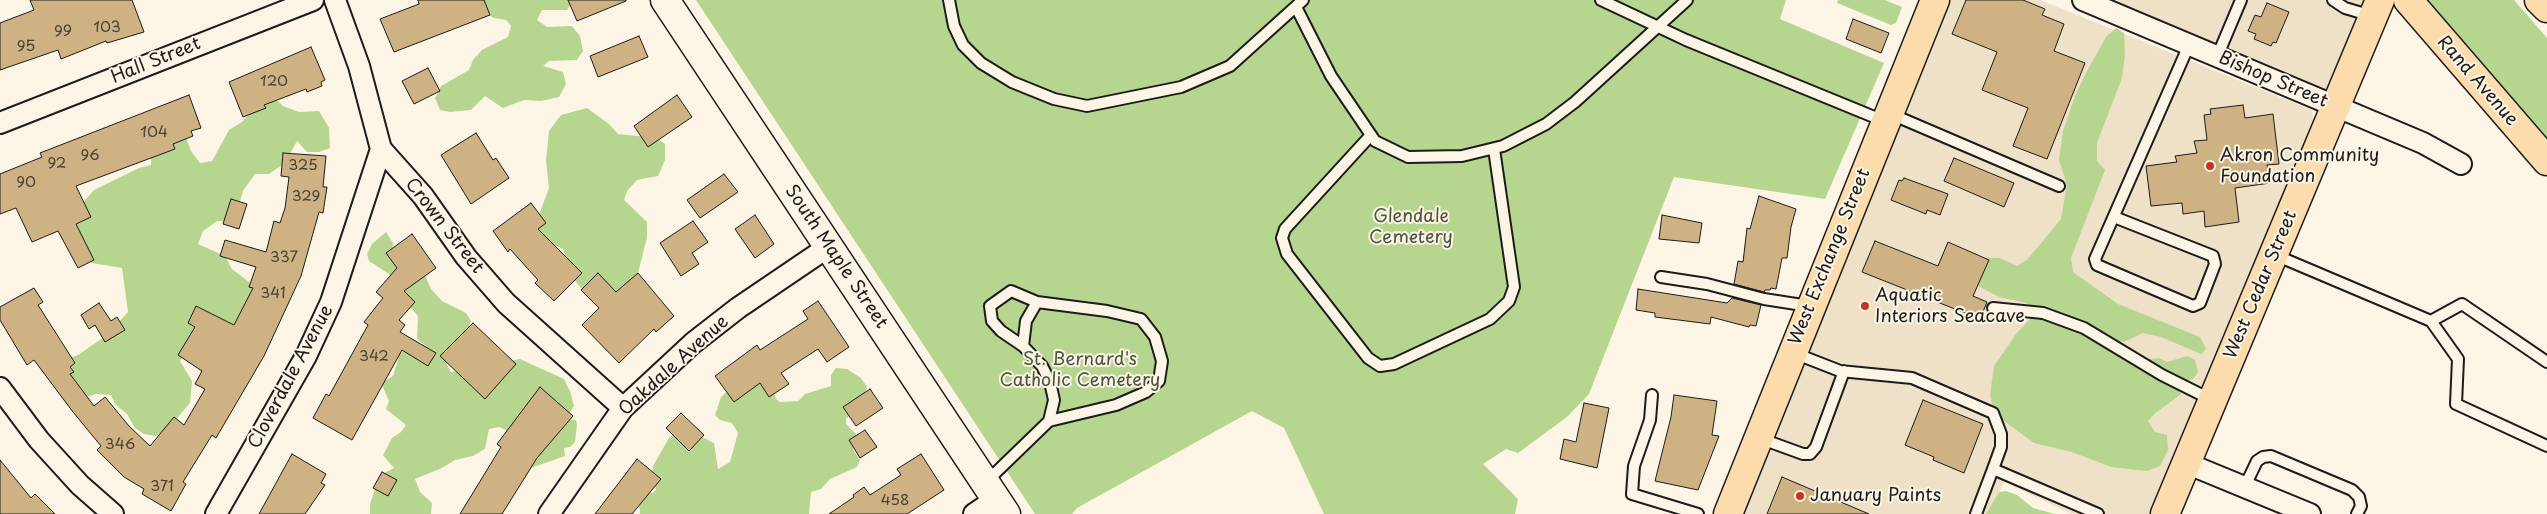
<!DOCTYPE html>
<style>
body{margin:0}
canvas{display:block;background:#fcf5e5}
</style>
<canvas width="2547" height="514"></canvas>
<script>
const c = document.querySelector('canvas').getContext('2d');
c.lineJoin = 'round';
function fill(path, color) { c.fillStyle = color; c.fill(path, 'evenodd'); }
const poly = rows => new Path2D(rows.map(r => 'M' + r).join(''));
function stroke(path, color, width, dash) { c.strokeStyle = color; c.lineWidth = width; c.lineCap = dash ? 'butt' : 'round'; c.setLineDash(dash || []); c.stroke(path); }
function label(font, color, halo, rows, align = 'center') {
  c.font = font + ' "Playpen Sans",sans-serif'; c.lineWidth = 4; c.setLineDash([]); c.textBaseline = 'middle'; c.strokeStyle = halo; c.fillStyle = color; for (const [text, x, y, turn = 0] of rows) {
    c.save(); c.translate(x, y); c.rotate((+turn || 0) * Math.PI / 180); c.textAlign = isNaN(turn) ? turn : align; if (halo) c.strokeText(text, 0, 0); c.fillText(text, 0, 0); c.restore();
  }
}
const built = poly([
 [1948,0,2040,0,2312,110,2314,129,2156,514,2071,514,2004,482,1989,514,1742,514],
 [2083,0,2380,0,2334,105]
]);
const green = poly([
 [481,0,574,0,567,10,542,10,537,20,547,27,572,26,580,36,583,51,577,60,549,61,543,66,563,72,566,84,559,97,541,101,524,100,503,108,485,96,471,110,450,112,440,110,435,98,441,86,469,70,473,60,482,50,508,37,511,26,506,20,494,18,483,12],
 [696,0,1786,0,1780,19,1884,63,1825,199,1674,177,1589,394,1567,417,1518,453,1506,449,1483,464,1518,499,1515,514,1324,514,1284,428,1252,411,1077,508,1072,514,1035,514],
 [1838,0,1885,0,1902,7,1896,23,1891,25,1837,3],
 [2422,0,2514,0,2547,38,2547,147],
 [2116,28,2124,33,2125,55,2122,78,2097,143,2097,161,2105,170,2071,258,2073,272,2118,304,2200,337,2206,349,2201,354,2161,337,2143,333,2126,341,2116,342,2141,360,2159,358,2167,362,2187,356,2195,360,2198,372,2193,379,2187,381,2180,395,2154,414,2148,421,2155,432,2167,435,2168,450,2160,466,2147,471,2111,467,2072,452,2034,443,2004,421,1993,408,1990,395,1994,366,2016,334,2032,317,2043,313,2026,303,1999,297,1976,285,1973,257,2000,258,2017,266,2027,260,2061,219,2067,185,2059,160,2063,131,2075,96,2086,73,2106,37],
 [277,100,283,106,299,112,319,111,329,128,330,148,319,152,307,152,297,141,285,163,269,174,255,174,243,191,236,215,226,221,217,221,203,231,198,244,225,256,232,269,261,291,203,375,186,352,180,361,192,381,190,403,167,430,155,436,144,434,135,428,127,414,115,404,111,395,96,394,83,398,72,395,67,359,78,355,107,335,128,312,122,268,92,263,77,248,65,223,94,190,139,168,151,165,151,154,185,135,191,151,200,163,212,161,229,130,242,122,256,106],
 [587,108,609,124,618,134,657,138,665,144,665,160,658,176,637,180,627,191,624,200,647,222,647,237,637,277,623,289,614,292,600,288,581,288,571,276,563,249,548,242,538,233,537,220,549,188,546,161,549,131,561,115],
 [386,232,393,243,392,254,424,273,431,289,442,301,466,313,471,321,463,343,448,357,447,365,451,372,520,359,564,379,570,391,574,406,565,419,576,420,577,425,575,442,570,447,564,448,565,456,528,469,512,433,499,427,489,429,485,449,473,456,455,460,442,468,415,479,420,492,432,503,431,514,370,514,370,504,380,475,394,468,383,455,392,438,401,432,406,425,386,409,389,401,381,383,393,376,400,353,414,347,428,353,426,346,417,339,418,316,391,285,389,274,369,261,367,254,372,244],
 [836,368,847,369,861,378,867,387,861,403,846,419,846,424,856,434,857,444,853,450,860,460,857,467,830,479,821,489,811,492,809,514,640,514,639,504,646,492,653,493,656,489,652,477,653,466,669,438,676,432,698,435,714,443,718,469,730,462,738,433,732,423,720,420,715,415,721,397,731,388,757,382,774,388,775,398,780,402,798,401,805,394,831,386,831,375],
 [2006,491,2017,495,2033,508,2055,514,1986,514,1999,492]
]);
const building = poly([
 [30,0,132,0,144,32,107,43,106,41,61,59,58,50,0,70,0,23,34,10,30,0],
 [418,0,484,0,490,15,394,52,380,19,419,4,418,0],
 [568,0,626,0,626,1,577,21,568,0],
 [1966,0,2023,0,2045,9,2042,15,2064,24,2054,51,2085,63,2047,159,2013,146,2028,108,1982,90,1997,52,1952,34,1966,0],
 [2267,3,2289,12,2276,43,2273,42,2271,46,2254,39,2256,34,2248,31,2255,15,2261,17,2267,3],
 [1853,19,1889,33,1881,53,1846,39,1853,19],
 [639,36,648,57,598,77,590,56,639,36],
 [311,47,325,80,321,82,322,86,307,92,306,89,264,105,266,108,243,117,229,82,311,47],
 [428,68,440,91,414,104,402,81,428,68],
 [189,95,201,128,191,131,193,136,173,144,175,149,76,186,91,217,76,224,94,260,78,268,58,231,32,242,16,208,0,214,0,174,42,157,40,153,189,95],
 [677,95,692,117,648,147,634,126,677,95],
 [2243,105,2245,118,2273,114,2279,164,2267,165,2270,183,2235,188,2239,222,2205,227,2204,211,2183,214,2182,203,2151,206,2146,166,2177,162,2175,156,2197,153,2194,141,2207,140,2204,115,2211,114,2210,109,2243,105],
 [476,133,493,160,496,158,509,178,471,204,441,155,476,133],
 [283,153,326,156,323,187,327,187,323,213,319,212,301,276,264,356,216,438,212,435,183,482,186,484,171,511,142,494,144,489,124,477,97,450,101,446,73,412,34,360,27,365,0,320,0,307,34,288,43,302,38,305,75,363,70,367,74,372,70,374,94,406,105,397,129,426,150,446,174,417,184,425,205,389,195,384,202,371,178,355,195,327,188,323,196,306,234,325,253,288,249,287,256,267,220,256,225,240,266,252,274,221,280,223,285,208,289,177,281,176,283,153],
 [1954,158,2014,183,2004,207,1944,181,1954,158],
 [724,174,738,192,700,218,687,200,724,174],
 [1904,178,1948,194,1940,215,1927,210,1926,214,1891,200,1899,180,1902,181,1904,178],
 [1759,196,1796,209,1791,227,1787,258,1782,258,1776,289,1771,288,1770,290,1765,290,1764,292,1734,284,1738,261,1743,262,1747,228,1750,229,1759,196],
 [231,199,247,204,239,229,223,224,231,199],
 [531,203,546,223,538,229,582,273,554,301,535,283,538,280,510,249,508,252,493,231,531,203],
 [755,215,774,244,755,258,735,229,755,215],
 [1662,215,1702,223,1699,243,1659,239,1662,215],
 [693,221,708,242,692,253,699,264,681,276,660,243,693,221],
 [412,234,436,268,404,291,415,302,399,320,405,325,400,332,436,353,428,366,402,350,352,440,313,418,326,394,329,396,368,325,364,322,383,298,376,292,397,268,386,253,412,234],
 [1875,241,1938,266,1948,242,1989,260,1973,296,1987,302,1980,319,1862,272,1875,241],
 [598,273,616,292,638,273,674,316,656,332,654,329,619,363,582,325,599,308,581,290,598,273],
 [1638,289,1727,303,1732,298,1761,305,1756,326,1750,325,1749,327,1711,317,1710,324,1655,317,1655,313,1636,310,1638,289],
 [818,301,849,347,827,362,818,349,781,373,789,384,769,397,760,383,734,402,715,376,757,345,760,350,808,319,803,311,818,301],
 [99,303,111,321,117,317,125,330,105,342,95,325,89,329,81,315,99,303],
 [473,323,516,364,485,399,440,356,473,323],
 [540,387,573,416,537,458,502,514,460,514,501,447,497,444,540,387],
 [870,389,883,408,856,426,843,407,870,389],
 [1674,395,1717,401,1712,435,1719,436,1698,490,1655,481,1671,417,1674,395],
 [1923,400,1983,424,1964,473,1933,460,1934,457,1905,445,1923,400],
 [1584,403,1609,408,1597,468,1560,459,1564,439,1576,442,1584,403],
 [681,413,704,435,689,451,666,428,681,413],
 [865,430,877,447,860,458,849,440,865,430],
 [292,454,326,474,321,483,325,485,305,514,259,514,292,454],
 [921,454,944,490,907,514,829,514,854,497,853,495,864,487,870,495,901,475,897,469,921,454],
 [637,459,661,479,632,514,595,514,637,459],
 [0,460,31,498,35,494,55,514,0,514,0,460],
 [382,472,397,480,388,496,373,488,382,472],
 [1782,477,1869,514,1767,514,1782,477]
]);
const lane = poly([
 [949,0,954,26,963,45,981,63,1012,82,1054,99,1087,106,1181,87,1230,66,1303,0],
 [1601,0,1686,40,1884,121],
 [2333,0,2345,8,2372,16],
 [1296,7,1331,76,1375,141,1408,157,1462,156,1503,146,1546,124,1575,102,1687,0],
 [2217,57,2241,0],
 [1891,114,2059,186],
 [1371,135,1285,229,1282,238,1287,254,1368,358,1380,366,1394,364,1490,319,1509,301,1514,287,1494,149],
 [2114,217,2213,256,2215,264,2200,303,2193,306,2097,265,2095,259,2189,45],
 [2275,255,2431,321,2458,359,2456,404,2547,446],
 [1661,277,1707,284,1764,299,1809,306],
 [1993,308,2043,313,2084,328,2162,375,2212,400],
 [2431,321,2462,304,2547,362],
 [1023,346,1001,331,992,321,990,306,1011,291,1037,302],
 [1794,353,1840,371,1912,378,1993,413,2001,434,2001,447,1993,469,2098,514],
 [1652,395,1650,420,1634,466,1632,494,1698,514],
 [1759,438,1803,454,1810,454,1816,447,1844,371],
 [986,482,1049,421,1116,405,1146,392,1159,381,1162,361,1155,337,1141,319,1107,311,1037,302,1026,321,1023,346,1042,366,1050,382,1054,400,1049,421],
 [2245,486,2257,461,2263,457,2271,456,2352,490,2359,497,2361,506,2357,514],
 [1976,514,1993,469]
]);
const street = poly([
 [335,0,359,66,381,149,423,196,466,257,506,303,623,408],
 [2083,0,2423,143,2461,164],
 [0,123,313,0],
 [0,388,39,440,80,485,113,514],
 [2186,463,2310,514],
 [216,514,306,356,331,302,381,149],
 [549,514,623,408,693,343,738,308,828,247],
 [974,514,996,499]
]);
const secondary = poly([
 [665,0,1006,514]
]);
const primary = poly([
 [2408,0,2547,161],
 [1728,514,1935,0],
 [2165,514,2380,0]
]);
const highway = poly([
 [2539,0,2547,8]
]);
const markers = [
 [2210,166,5,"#c8321e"],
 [1865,306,5,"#c8321e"],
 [1800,496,5,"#c8321e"]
];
const numberNames = [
 ["103",107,28],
 ["99",63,32],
 ["95",26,47],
 ["120",274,82],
 ["104",154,133],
 ["96",90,156],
 ["92",57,164],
 ["325",303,166],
 ["90",26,183],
 ["329",306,197],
 ["337",284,258],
 ["341",273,294],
 ["342",374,357],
 ["346",120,445],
 ["371",162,487],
 ["458",895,501]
];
const streetNames = [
 ["Hall Street",156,61,-22],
 ["Bishop Street",2273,80,23],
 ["Rand Avenue",2477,81,49],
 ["Crown Street",444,226,52],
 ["South Maple Street",836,257,56],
 ["West Exchange Street",1830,257,-68],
 ["West Cedar Street",2261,285,-67],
 ["Oakdale Avenue",674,366,-42],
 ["Cloverdale Avenue",291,377,-62]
];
const poiNames = [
 ["Akron Community",2220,156],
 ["Foundation",2220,177],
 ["Aquatic",1875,296],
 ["Interiors Seacave",1875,317],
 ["January Paints",1810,496]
];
const parkNames = [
 ["Glendale",1411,217],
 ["Cemetery",1411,238],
 ["St. Bernard's",1080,360],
 ["Catholic Cemetery",1080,381]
];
fill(built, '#eee1c8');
fill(green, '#b6d690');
fill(building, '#ceb283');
stroke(building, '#1c1c1c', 1);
stroke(lane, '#1c1c1c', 14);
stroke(street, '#1c1c1c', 24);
stroke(secondary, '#1c1c1c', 31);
stroke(primary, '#1c1c1c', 31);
stroke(highway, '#1c1c1c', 31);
stroke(lane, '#fcf5e5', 10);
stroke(street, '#fcf5e5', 20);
stroke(secondary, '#fcf5e5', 28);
stroke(primary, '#fcdcac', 28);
stroke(highway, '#fcdcac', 28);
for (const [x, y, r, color] of markers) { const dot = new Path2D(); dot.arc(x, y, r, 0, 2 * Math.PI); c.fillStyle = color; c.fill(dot); stroke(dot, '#fcf5e5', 2); }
label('15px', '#484236', null, numberNames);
label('18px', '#1c1c1c', '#fcf5e5', streetNames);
label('18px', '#1c1c1c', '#fcf5e5', poiNames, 'left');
label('18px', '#4a543f', '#fcf5e5', parkNames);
</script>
